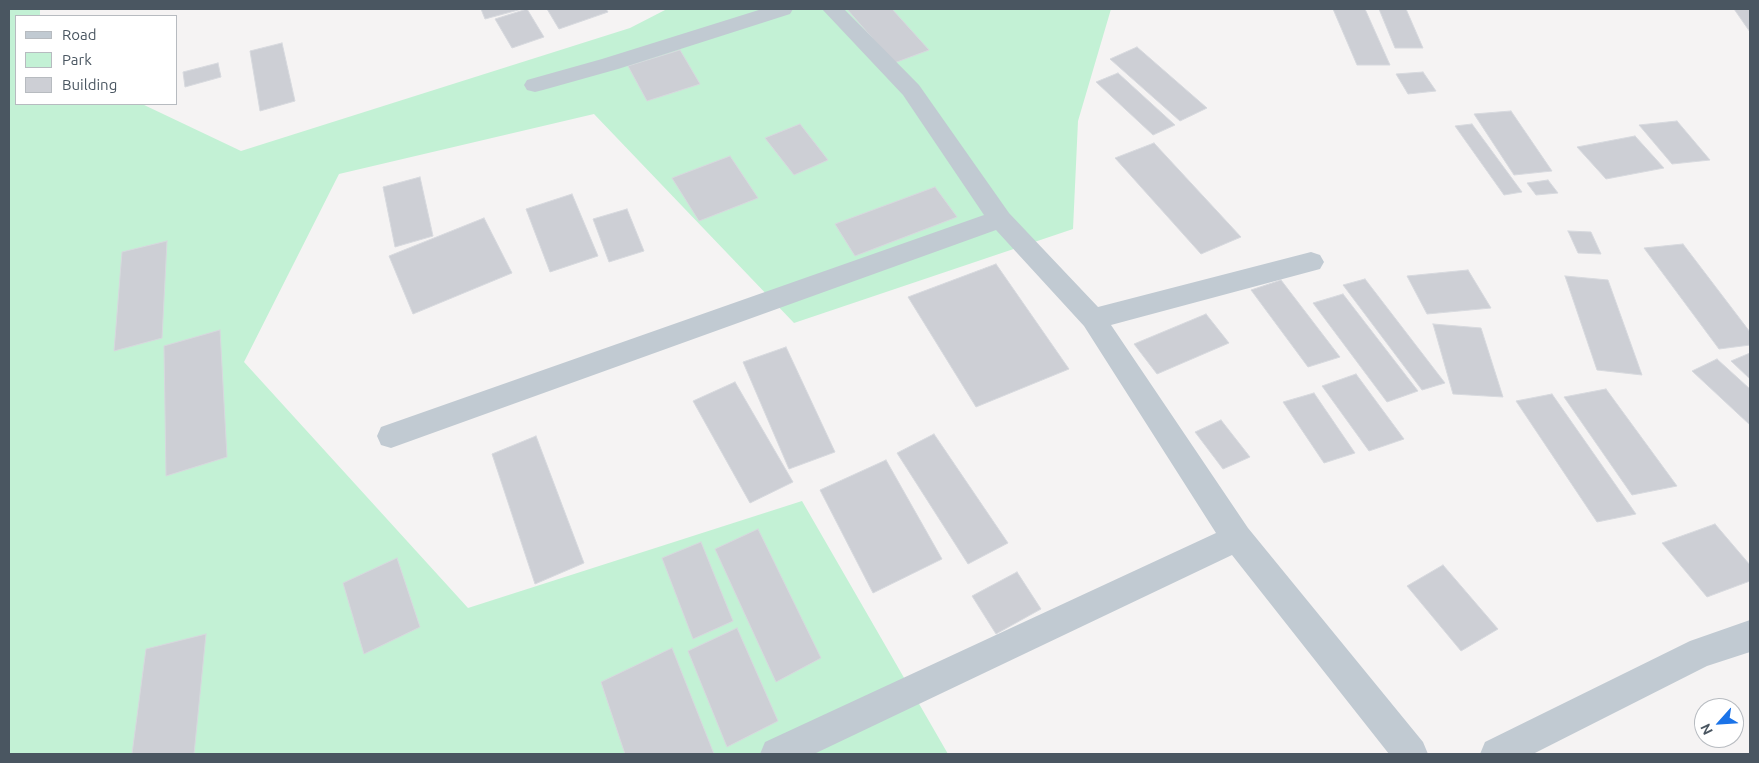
<!DOCTYPE html>
<style>
body{margin:0}
#map{position:relative;width:1759px;height:763px;overflow:hidden;background:#f5f3f3;font-family:Ubuntu,sans-serif}
canvas{display:block}
.frame{position:absolute;inset:0;border:10px solid #4a5661;pointer-events:none}
.legend{position:absolute;left:15px;top:15px;width:162px;height:90px;box-sizing:border-box;background:#fff;border:1px solid #b7bbc0;margin:0;padding:6px 9px;list-style:none;font-size:15px;color:#4a5661}
.legend li{display:flex;align-items:center;gap:10px;height:25px}
.legend b{width:25px;border:1px solid #b7bbc0}
.north{position:absolute;left:1694px;top:698px;width:50px;height:50px;box-sizing:border-box;background:#fff;border:1px solid #b7bbc0;border-radius:50%;rotate:244deg;font-size:14px;font-weight:700;line-height:20px;text-align:center;color:#4a5661}
.north::after{content:'';display:block;margin:auto;width:18px;height:22px;background:#1a73e8;clip-path:polygon(50% 0,100% 100%,50% 72%,0 100%)}
</style>
<div id="map">
<canvas width="1759" height="763"></canvas>
<div class="frame"></div>
<ul class="legend">
<li><b style="height:6px;background:#c1cad2"></b>Road</li>
<li><b style="height:14px;background:#c3f1d5"></b>Park</li>
<li><b style="height:14px;background:#cdcfd5"></b>Building</li>
</ul>
<div class="north">N</div>
</div>
<script>
const c = document.querySelector('canvas').getContext('2d');
c.lineJoin = 'round';
function fill(path, color) { c.fillStyle = color; c.fill(path, 'evenodd'); }
const poly = rows => new Path2D(rows.map(r => 'M' + r).join(''));
function stroke(path, color, width, dash) { c.strokeStyle = color; c.lineWidth = width; c.lineCap = dash ? 'butt' : 'round'; c.setLineDash(dash || []); c.stroke(path); }
const green = poly([
 [9,9,40,9,40,16,16,16,16,104,142,104,241,151,630,28,667,9,1111,9,1078,121,1073,229,794,323,594,114,339,174,244,362,468,608,802,501,948,754,9,754]
]);
const building = poly([
 [481,9,522,9,485,19,481,9],
 [527,9,544,37,512,48,495,19,527,9],
 [547,9,606,9,608,12,559,29,547,9],
 [847,9,892,9,929,50,894,63,847,9],
 [1333,9,1365,9,1390,65,1357,65,1333,9],
 [1379,9,1406,9,1423,48,1395,48,1379,9],
 [1734,9,1750,9,1750,32,1734,9],
 [282,43,295,101,260,111,250,51,282,43],
 [1137,47,1207,108,1180,121,1110,59,1137,47],
 [680,50,700,84,647,101,628,66,680,50],
 [218,63,221,77,185,87,183,72,218,63],
 [1423,72,1436,91,1408,94,1396,74,1423,72],
 [1118,73,1175,125,1153,135,1096,82,1118,73],
 [1511,111,1552,171,1514,175,1474,114,1511,111],
 [1677,121,1710,160,1672,164,1639,125,1677,121],
 [800,124,828,160,794,175,765,138,800,124],
 [1472,124,1522,192,1504,195,1455,126,1472,124],
 [1635,136,1664,168,1606,179,1577,147,1635,136],
 [1154,143,1241,237,1201,254,1115,158,1154,143],
 [730,156,758,198,699,221,672,178,730,156],
 [420,177,433,236,395,247,383,187,420,177],
 [1548,180,1558,193,1536,195,1527,183,1548,180],
 [935,187,957,217,855,256,835,224,935,187],
 [572,194,598,256,550,272,526,209,572,194],
 [627,209,644,251,609,262,593,219,627,209],
 [484,218,512,273,413,314,389,256,484,218],
 [1568,231,1591,232,1601,254,1578,253,1568,231],
 [167,241,162,338,114,351,122,252,167,241],
 [1683,244,1750,332,1750,345,1719,349,1644,248,1683,244],
 [996,264,1069,369,976,407,908,297,996,264],
 [1468,270,1491,308,1427,314,1407,276,1468,270],
 [1565,276,1608,280,1642,375,1597,370,1565,276],
 [1365,279,1445,383,1422,390,1343,285,1365,279],
 [1281,280,1340,357,1308,367,1251,290,1281,280],
 [1343,294,1418,391,1387,402,1313,303,1343,294],
 [1206,314,1229,343,1157,374,1134,344,1206,314],
 [1433,324,1481,328,1503,397,1453,394,1433,324],
 [220,330,227,457,166,476,164,346,220,330],
 [786,347,835,452,789,469,743,362,786,347],
 [1750,353,1750,379,1731,361,1750,353],
 [1717,359,1750,389,1750,425,1692,371,1717,359],
 [1356,374,1404,439,1369,451,1322,386,1356,374],
 [735,382,793,482,750,503,693,401,735,382],
 [1606,389,1677,486,1632,495,1564,397,1606,389],
 [1314,393,1355,453,1324,463,1283,402,1314,393],
 [1552,394,1636,514,1597,522,1516,401,1552,394],
 [1221,420,1250,457,1223,469,1195,432,1221,420],
 [934,434,1008,543,968,564,897,453,934,434],
 [536,436,584,563,535,584,492,454,536,436],
 [886,460,942,559,873,593,820,490,886,460],
 [1715,524,1750,565,1750,581,1707,597,1662,543,1715,524],
 [758,529,821,658,776,682,715,549,758,529],
 [701,542,733,621,693,639,662,558,701,542],
 [397,558,420,627,364,654,343,583,397,558],
 [1443,565,1498,629,1461,651,1407,586,1443,565],
 [1017,572,1041,609,996,634,972,596,1017,572],
 [737,628,778,721,727,747,688,651,737,628],
 [206,634,194,754,132,754,146,649,206,634],
 [672,648,714,754,625,754,601,682,672,648]
]);
const minor = poly([
 [762,9,793,9,790,14,618,69,543,90,535,92,527,90,524,85,527,80,602,59,762,9],
 [822,9,844,9,919,85,1009,213,1098,307,1311,252,1320,255,1324,262,1320,269,1111,325,1248,528,1423,742,1428,754,1389,754,1232,555,814,754,760,754,765,742,1216,533,1084,326,996,230,391,448,381,445,377,436,381,427,984,215,903,95,822,9],
 [1750,620,1750,652,1707,666,1533,754,1480,754,1485,742,1690,641,1750,620]
]);
fill(green, '#c3f1d5');
fill(building, '#cdcfd5');
stroke(building, '#d7d9de', 1);
fill(minor, '#c1cad2');
</script>
